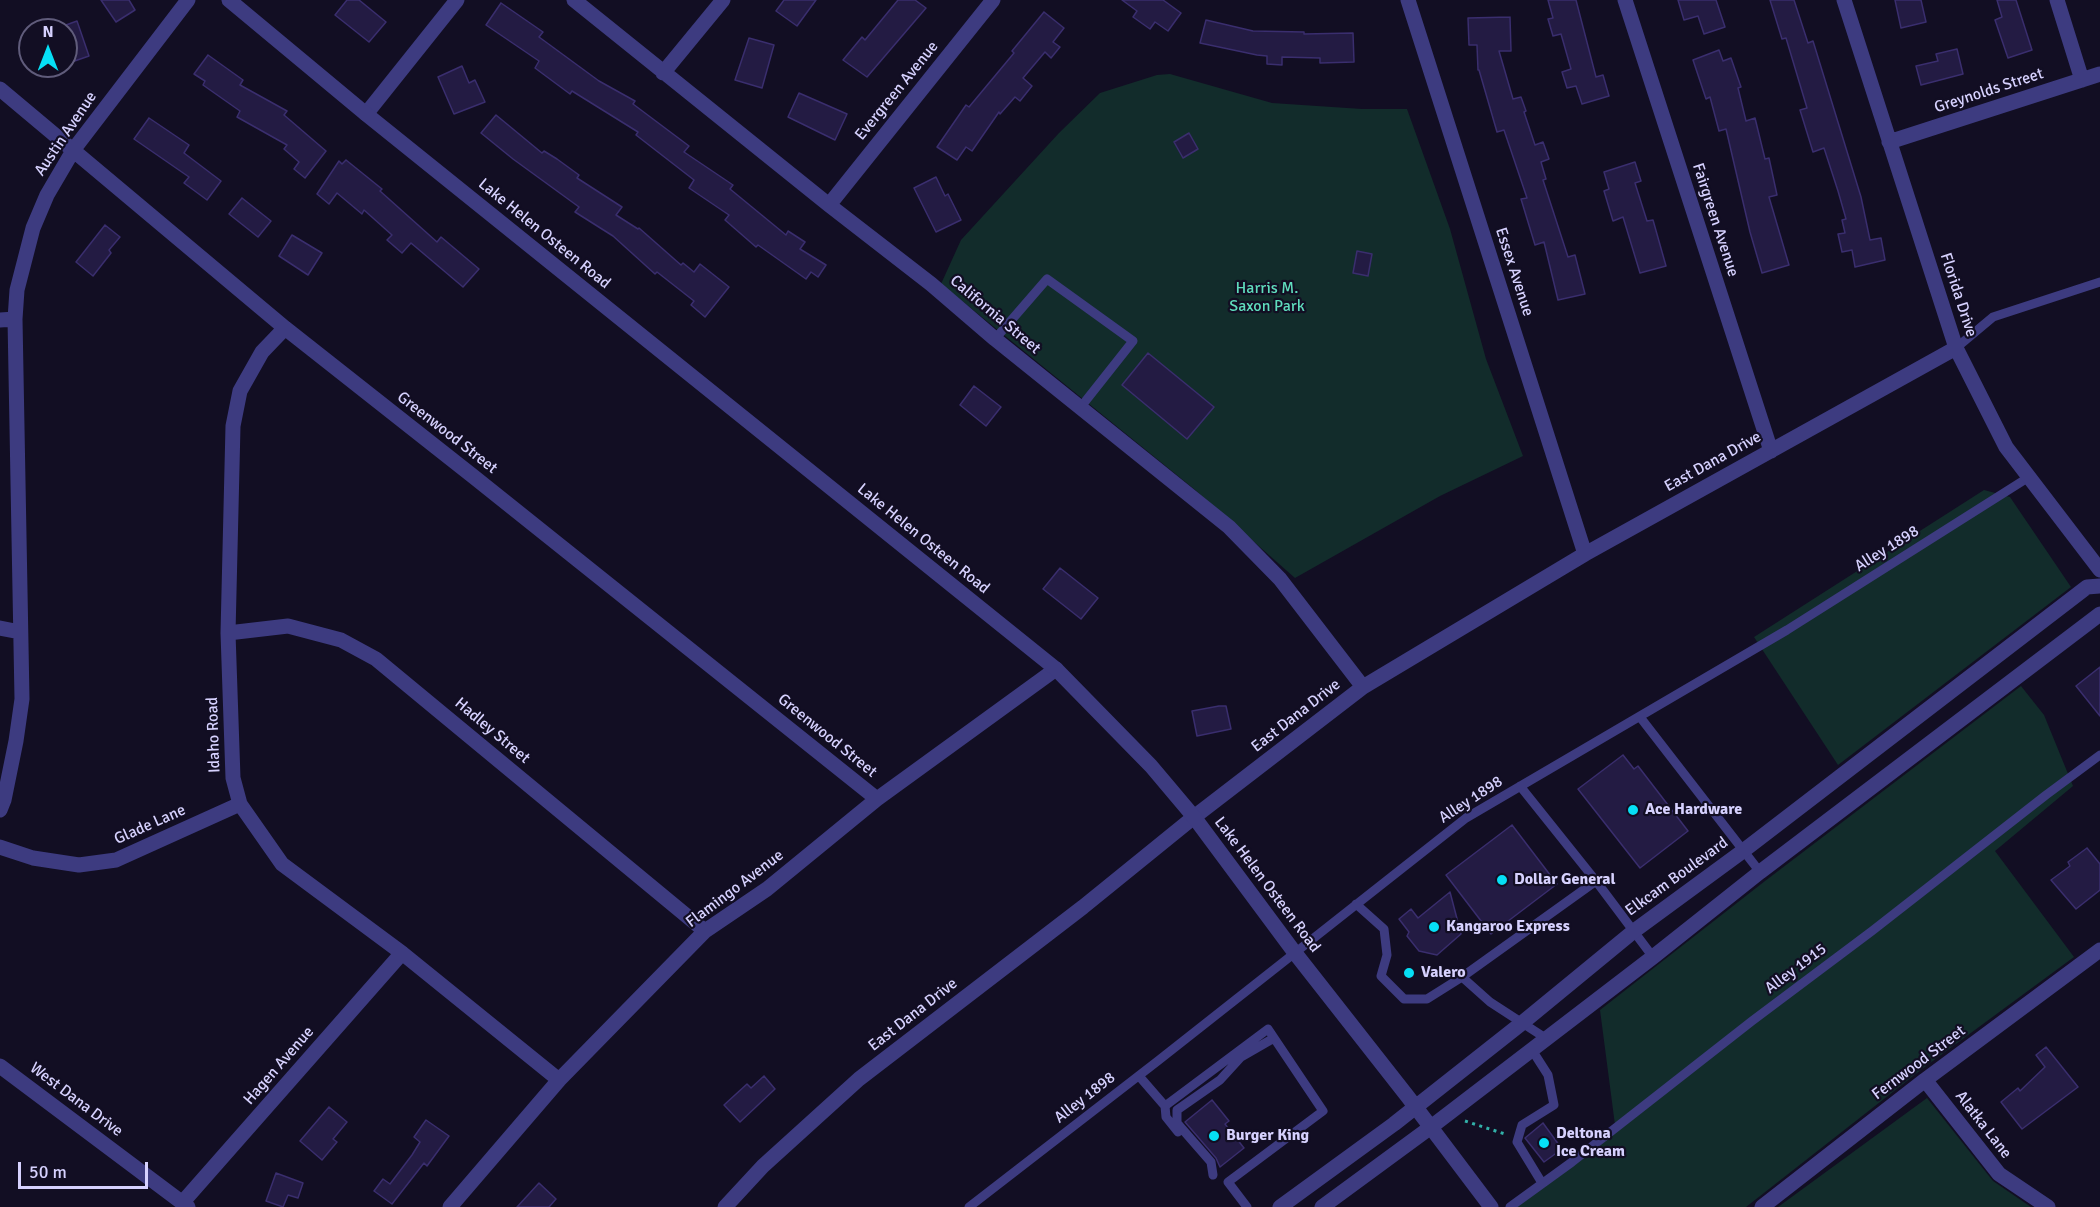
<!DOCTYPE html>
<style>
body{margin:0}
#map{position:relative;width:2100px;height:1207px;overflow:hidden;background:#120e23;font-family:Signika,sans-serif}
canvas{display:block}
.north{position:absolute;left:18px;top:18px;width:60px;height:60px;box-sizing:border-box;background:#120e23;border:2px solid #605c7b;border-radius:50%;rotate:0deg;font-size:16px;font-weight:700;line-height:24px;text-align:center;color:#d6d1fe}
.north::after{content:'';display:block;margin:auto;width:21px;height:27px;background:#06dff5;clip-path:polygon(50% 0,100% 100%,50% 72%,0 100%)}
.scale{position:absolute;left:18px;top:1162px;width:130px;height:27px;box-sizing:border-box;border:3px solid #d6d1fe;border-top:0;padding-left:8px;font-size:18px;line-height:21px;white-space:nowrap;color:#d6d1fe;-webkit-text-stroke:4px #120e23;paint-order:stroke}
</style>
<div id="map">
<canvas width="2100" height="1207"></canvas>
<div class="north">N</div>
<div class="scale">50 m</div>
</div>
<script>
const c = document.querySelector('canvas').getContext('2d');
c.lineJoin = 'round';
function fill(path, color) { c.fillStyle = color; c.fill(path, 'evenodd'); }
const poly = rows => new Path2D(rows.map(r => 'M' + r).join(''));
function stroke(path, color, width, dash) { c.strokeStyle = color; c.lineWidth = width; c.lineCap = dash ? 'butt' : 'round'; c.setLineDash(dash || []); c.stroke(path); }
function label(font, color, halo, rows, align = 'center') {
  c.font = font + ' Signika,sans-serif'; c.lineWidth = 4.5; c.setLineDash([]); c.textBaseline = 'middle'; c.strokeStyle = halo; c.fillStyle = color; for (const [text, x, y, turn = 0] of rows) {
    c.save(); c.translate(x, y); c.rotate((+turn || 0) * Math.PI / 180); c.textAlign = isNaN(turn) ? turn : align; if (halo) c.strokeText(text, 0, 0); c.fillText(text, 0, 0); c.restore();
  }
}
const green = poly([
 [1170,74,1272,103,1362,109,1407,109,1450,229,1486,359,1523,456,1440,496,1295,578,1194,489,941,284,961,240,1059,133,1100,93,1157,75],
 [1984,490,2010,497,2071,587,1838,765,1754,637],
 [2021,686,2044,715,2073,786,1995,851,2074,957,1926,1066,1746,1207,1511,1207,1615,1125,1600,1010,1765,881],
 [1927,1098,1993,1181,2031,1207,1778,1207]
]);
const building = poly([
 [101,0,129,0,135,10,116,22,101,0],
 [347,0,359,0,386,22,369,42,335,15,347,0],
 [784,0,816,0,797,26,776,11,784,0],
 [898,0,915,0,926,8,867,77,843,60,862,37,865,40,898,0],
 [1122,0,1163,0,1181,13,1168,31,1155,22,1150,29,1133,17,1137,11,1122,0],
 [1548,0,1576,0,1596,77,1603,75,1609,96,1582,104,1576,86,1567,88,1562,72,1571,69,1561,34,1553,36,1548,19,1553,18,1548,0],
 [1678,0,1716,0,1725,27,1704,34,1698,16,1684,20,1678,0],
 [1770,0,1794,0,1808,43,1813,41,1861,197,1870,240,1881,238,1885,260,1855,267,1852,250,1842,252,1838,234,1845,233,1842,220,1846,219,1838,191,1824,148,1813,152,1800,110,1807,108,1786,38,1782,39,1770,0],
 [1895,0,1921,0,1926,22,1901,28,1895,0],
 [1997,0,2016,0,2032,50,2008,58,1995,20,2002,17,1997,0],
 [501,3,543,32,539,37,599,81,635,101,633,104,689,146,684,152,733,185,730,189,786,235,788,231,805,242,800,249,826,265,818,277,811,272,806,279,758,245,756,247,725,220,729,215,689,188,694,180,636,135,638,132,572,91,570,94,535,68,539,61,486,25,501,3],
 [1044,12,1064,28,1053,42,1060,47,1051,58,1045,52,1023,78,1032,86,1020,101,1015,97,1000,114,999,112,972,151,966,147,957,160,937,147,966,105,969,107,1014,53,1012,51,1044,12],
 [1510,17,1511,51,1499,51,1513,99,1521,97,1526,111,1524,112,1535,145,1543,142,1549,159,1541,162,1546,179,1543,180,1568,257,1575,255,1585,294,1558,300,1544,242,1535,245,1521,199,1527,198,1504,130,1497,132,1479,70,1478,70,1477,45,1469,45,1468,18,1510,17],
 [1206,20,1253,31,1304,32,1304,34,1353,33,1354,62,1320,63,1320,58,1282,57,1282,65,1267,64,1267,56,1257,55,1200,43,1206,20],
 [77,21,89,56,66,64,66,25,77,21],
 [749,38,774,45,762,88,735,80,749,38],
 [1957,49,1963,74,1921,85,1916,66,1938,61,1936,54,1957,49],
 [1719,50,1723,61,1731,58,1741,87,1738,88,1746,121,1755,118,1765,159,1769,158,1777,195,1769,197,1789,265,1762,273,1750,232,1726,129,1719,131,1710,97,1706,99,1693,60,1719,50],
 [208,55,243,80,240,85,287,111,284,115,326,151,305,178,294,169,299,162,284,149,287,145,237,117,240,111,203,85,205,81,194,74,208,55],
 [462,66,469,83,475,80,485,102,454,114,438,77,462,66],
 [799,93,847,114,835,140,788,117,799,93],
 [496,115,542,153,544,151,557,159,579,175,577,178,622,207,616,215,638,229,639,228,681,265,683,263,694,272,700,264,729,287,705,317,691,305,694,301,657,272,655,274,613,236,575,212,579,207,513,159,481,133,496,115],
 [149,118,189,145,184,153,221,181,207,200,184,183,189,177,134,139,149,118],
 [1189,133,1198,149,1183,158,1174,142,1189,133],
 [346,160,382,189,380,191,437,242,441,237,479,269,463,287,411,243,402,253,387,240,392,235,364,210,362,214,337,193,329,204,317,194,339,161,342,164,346,160],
 [1635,162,1641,181,1635,183,1647,221,1653,220,1666,266,1640,273,1623,217,1613,221,1604,191,1609,189,1604,172,1635,162],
 [936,177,945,196,948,194,961,220,936,232,914,188,936,177],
 [242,198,271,221,258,237,229,214,242,198],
 [105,225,120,237,109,250,111,253,93,276,76,262,105,225],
 [292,235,322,253,308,275,279,256,292,235],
 [1357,251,1372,254,1368,276,1353,273,1357,251],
 [1148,353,1214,407,1187,439,1122,385,1148,353],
 [974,386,1001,407,986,426,960,405,974,386],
 [1060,568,1098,598,1081,619,1043,589,1060,568],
 [2100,667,2100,716,2076,686,2100,667],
 [1219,706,1226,706,1231,729,1197,736,1192,711,1219,706],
 [1623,755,1634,769,1638,766,1688,831,1640,868,1578,789,1623,755],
 [1512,825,1557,884,1491,934,1446,875,1512,825],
 [2087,848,2100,864,2100,890,2076,909,2051,880,2070,866,2068,862,2087,848],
 [1450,892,1461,934,1437,955,1419,951,1407,936,1409,932,1399,919,1411,909,1418,918,1450,892],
 [2046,1047,2078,1087,2022,1129,2001,1102,2018,1088,2020,1091,2045,1067,2036,1055,2046,1047],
 [764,1076,775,1089,740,1122,724,1105,747,1084,751,1088,764,1076],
 [1212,1100,1229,1121,1225,1124,1244,1148,1220,1167,1216,1158,1185,1122,1212,1100],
 [329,1107,347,1122,333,1139,337,1142,322,1160,300,1141,329,1107],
 [426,1120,449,1136,427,1166,424,1163,392,1204,374,1191,383,1179,390,1184,412,1155,420,1142,414,1137,426,1120],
 [1543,1123,1562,1149,1544,1162,1525,1138,1543,1123],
 [276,1173,303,1183,298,1198,288,1195,283,1207,266,1201,276,1173],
 [539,1183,556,1199,549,1207,517,1207,539,1183]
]);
const path = poly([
 [1465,1121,1505,1134]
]);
const service = poly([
 [995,339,1047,279,1133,341,1080,408],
 [1956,348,1993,317,2100,282],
 [1640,717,1760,872],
 [1520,786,1596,881,1653,957],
 [1356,904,1384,929,1387,955,1381,976,1404,999,1427,999,1462,977,1596,881],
 [1462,977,1490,1002,1547,1039],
 [1532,1050,1548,1075,1554,1105,1522,1125,1517,1142,1542,1183],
 [1139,1076,1165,1106,1268,1029,1323,1111,1228,1182,1247,1207],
 [1165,1106,1166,1117,1178,1132],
 [1213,1175,1211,1162,1177,1123,1177,1110,1220,1080,1241,1057,1274,1038],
 [969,1207,1159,1060,1466,818,1787,630,2029,477],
 [1510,1207,1572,1162,1752,1021,1872,931,2046,795,2100,755]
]);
const minor = poly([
 [574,0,829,205,931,284,995,339,1229,527,1280,579,1363,687],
 [1408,0,1585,554],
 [1625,0,1771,451],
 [1844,0,1956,348,2006,447,2100,570],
 [2057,0,2082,80],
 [663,73,723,0],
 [0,89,285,328,474,477,877,799],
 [366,114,457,0],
 [1889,142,2100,74],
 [829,205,993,0],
 [0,320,15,319],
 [285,328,262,352,240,391,233,426,228,633,233,778,240,804,282,864,402,953,559,1080],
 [0,628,20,632],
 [228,633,288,626,341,640,376,659,705,931],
 [0,810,4,800,16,741,22,699,15,319,17,290,33,228,47,195,74,149,188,0],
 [0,847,33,858,79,865,116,860,240,804],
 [0,1066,188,1207],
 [1925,1080,1999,1174,2048,1207],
 [182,1203,402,953],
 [450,1207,559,1080,705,931,767,889,877,799,1056,669],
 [725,1207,763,1166,859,1079,1083,907,1194,817,1363,687,1585,554,1956,348],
 [1762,1207,1925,1080,2100,950]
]);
const tertiary = poly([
 [229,0,366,114,1056,669,1151,766,1194,817,1295,953,1408,1097,1491,1207],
 [1280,1207,1394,1124,1522,1023,1634,931,1743,851,2087,587,2100,586],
 [1322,1207,1431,1127,1653,957,1760,872,2100,614]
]);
const markers = [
 [1633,810,6,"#06dff5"],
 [1502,880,6,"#06dff5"],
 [1434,927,6,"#06dff5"],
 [1409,973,6,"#06dff5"],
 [1214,1136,6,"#06dff5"],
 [1544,1143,6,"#06dff5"]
];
const streetNames = [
 ["Evergreen Avenue",897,91,-51],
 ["Greynolds Street",1989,91,-18],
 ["Austin Avenue",66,134,-56],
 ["Fairgreen Avenue",1715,220,72],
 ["Lake Helen Osteen Road",544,234,39],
 ["Essex Avenue",1514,272,72],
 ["Florida Drive",1958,295,72],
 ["California Street",995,315,40],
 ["Greenwood Street",447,433,38],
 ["East Dana Drive",1713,462,-29],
 ["Lake Helen Osteen Road",923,539,39],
 ["Alley 1898",1887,549,-32],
 ["East Dana Drive",1296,716,-38],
 ["Hadley Street",492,731,40],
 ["Idaho Road",214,735,-92],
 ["Greenwood Street",827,736,39],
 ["Alley 1898",1471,800,-33],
 ["Glade Lane",150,825,-24],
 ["Elkcam Boulevard",1677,877,-36],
 ["Lake Helen Osteen Road",1267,885,53],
 ["Flamingo Avenue",735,889,-37],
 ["Alley 1915",1796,969,-37],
 ["East Dana Drive",913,1015,-38],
 ["Fernwood Street",1919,1063,-37],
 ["Hagen Avenue",279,1066,-49],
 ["Alley 1898",1085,1098,-38],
 ["West Dana Drive",76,1100,37],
 ["Alatka Lane",1983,1125,52]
];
const parkNames = [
 ["Harris M.",1267,289],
 ["Saxon Park",1267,307]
];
const poiNames = [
 ["Ace Hardware",1645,810],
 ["Dollar General",1514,880],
 ["Kangaroo Express",1446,927],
 ["Valero",1421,973],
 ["Deltona",1556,1134],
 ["Ice Cream",1556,1152],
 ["Burger King",1226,1136]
];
fill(green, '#122c2b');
fill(building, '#231b43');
stroke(building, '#3a2e6e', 1.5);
stroke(path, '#32b1a9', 3, [3, 4.5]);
stroke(service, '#3d3b80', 9);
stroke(minor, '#3d3b80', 15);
stroke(tertiary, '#3d3b80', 15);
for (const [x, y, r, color] of markers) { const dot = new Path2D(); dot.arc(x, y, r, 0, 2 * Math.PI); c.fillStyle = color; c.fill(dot); stroke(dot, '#120e23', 2); }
label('16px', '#d6d1fe', '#120e23', streetNames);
label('16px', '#5fdcbc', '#120e23', parkNames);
label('bold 16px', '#d6d1fe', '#120e23', poiNames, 'left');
</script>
